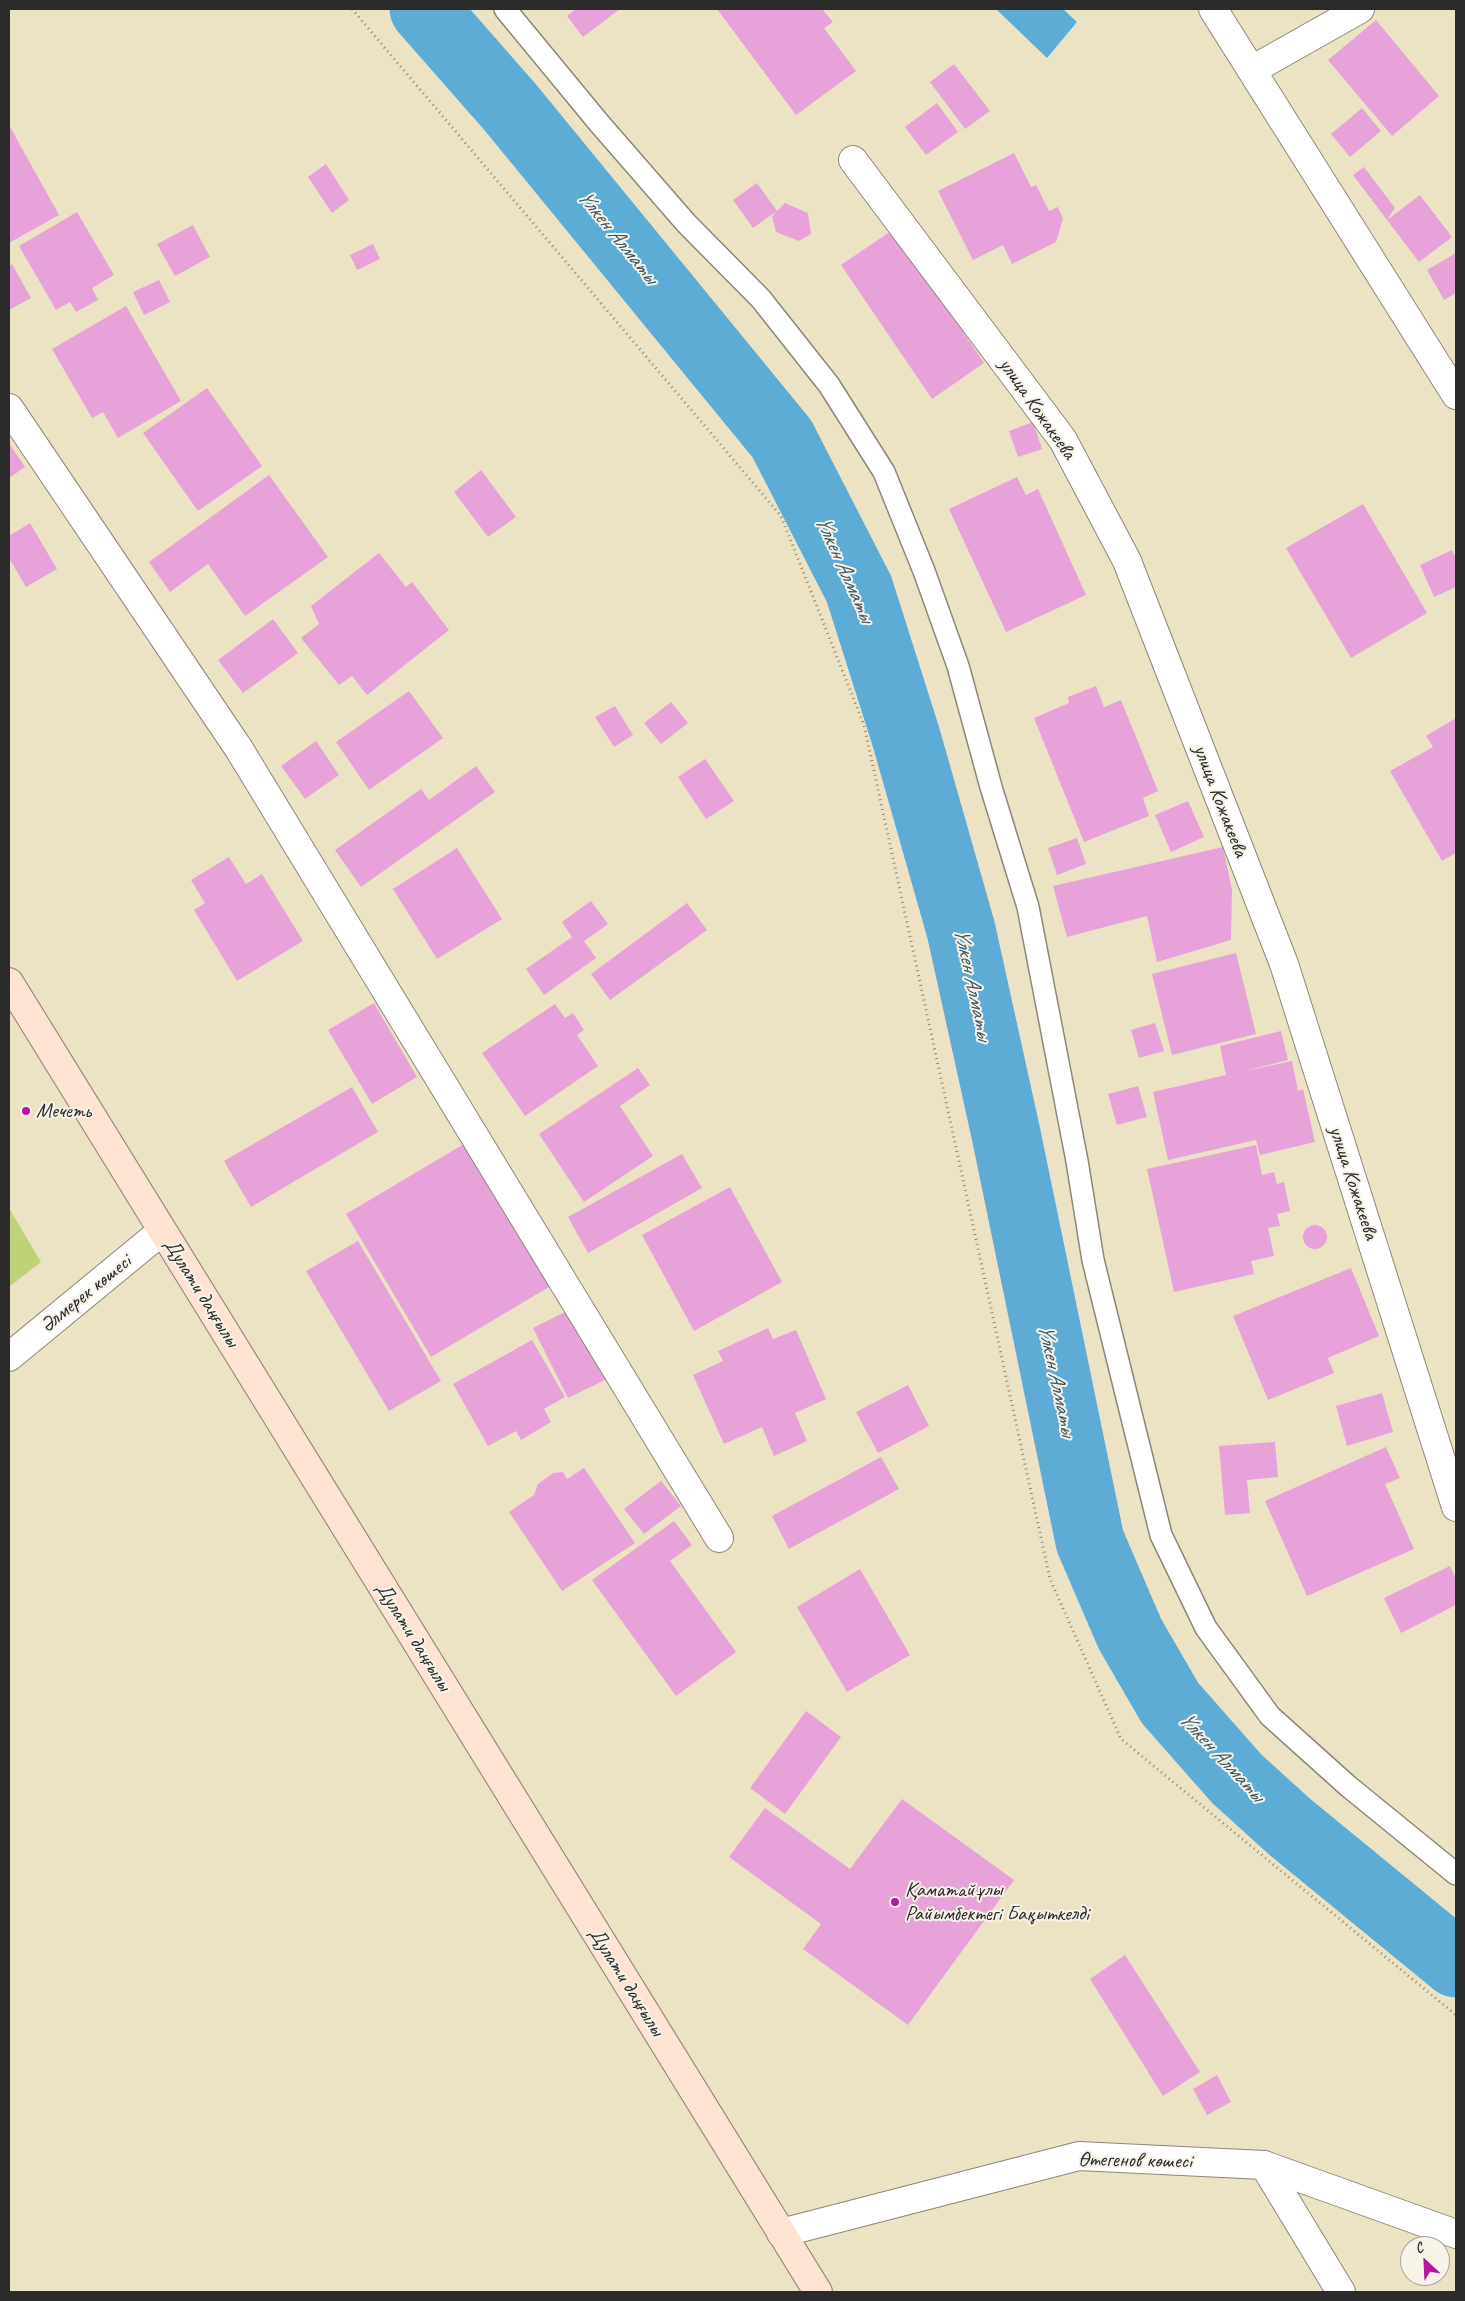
<!DOCTYPE html>
<meta charset="utf-8">
<style>
body{margin:0}
#map{position:relative;width:1465px;height:2301px;overflow:hidden;background:#ece3c4;font-family:Caveat,sans-serif}
canvas{display:block}
.frame{position:absolute;inset:0;border:10px solid #2b2b2b;pointer-events:none}
.north{position:absolute;left:1400px;top:2236px;width:50px;height:50px;box-sizing:border-box;background:#f7f3e8;border:1px solid #a5a39c;border-radius:50%;rotate:335deg;font-size:14px;font-weight:700;line-height:20px;text-align:center;color:#2b2b2b}
.north::after{content:'';display:block;margin:auto;width:18px;height:22px;background:#b5179e;clip-path:polygon(50% 0,100% 100%,50% 72%,0 100%)}
</style>
<div id="map">
<canvas width="1465" height="2301"></canvas>
<div class="frame"></div>
<div class="north">С</div>
</div>
<script>
const c = document.querySelector('canvas').getContext('2d');
c.lineJoin = 'round';
function fill(path, color) { c.fillStyle = color; c.fill(path, 'evenodd'); }
const poly = rows => new Path2D(rows.map(r => 'M' + r).join(''));
function stroke(path, color, width, dash) { c.strokeStyle = color; c.lineWidth = width; c.lineCap = dash ? 'butt' : 'round'; c.setLineDash(dash || []); c.stroke(path); }
function label(font, color, halo, rows, align = 'center') {
  c.font = font + ' Caveat,sans-serif'; c.lineWidth = 4; c.setLineDash([]); c.textBaseline = 'middle'; c.strokeStyle = halo; c.fillStyle = color; for (const [text, x, y, turn = 0] of rows) {
    c.save(); c.translate(x, y); c.rotate((+turn || 0) * Math.PI / 180); c.textAlign = isNaN(turn) ? turn : align; if (halo) c.strokeText(text, 0, 0); c.fillText(text, 0, 0); c.restore();
  }
}
const green = poly([
 [9,1208,41,1262,9,1287]
]);
const water = poly([
 [996,9,1063,9,1077,22,1047,58]
]);
const river = poly([
 [424,9,510,107,782,439,859,589,906,737,961,930,1006,1134,1090,1541,1130,1634,1170,1703,1237,1779,1290,1827,1456,1963]
]);
const building = poly([
 [576,9,620,9,583,37,567,16],
 [717,9,822,9,833,22,824,28,856,71,796,115],
 [1376,20,1439,96,1392,136,1328,60],
 [954,64,990,111,965,129,930,82],
 [937,103,958,132,926,155,905,127],
 [1362,108,1381,131,1350,157,1331,134],
 [9,125,59,215,9,243],
 [1014,153,1031,187,1036,185,1049,211,1058,207,1063,219,1056,242,1012,264,1003,245,973,260,938,191],
 [326,164,349,200,332,213,308,177],
 [1364,167,1395,208,1387,220,1353,175],
 [757,183,777,211,785,203,808,213,811,234,799,241,776,232,772,216,777,211,753,228,733,200],
 [1420,195,1452,237,1419,262,1387,220],
 [77,212,114,275,92,288,98,300,76,312,70,302,56,310,19,246],
 [193,225,210,257,175,276,157,244],
 [894,229,984,363,932,399,841,265],
 [373,244,380,259,357,270,350,255],
 [1456,253,1456,293,1444,300,1427,270],
 [12,264,31,298,9,310,9,266],
 [159,280,170,302,144,315,133,292],
 [126,306,181,401,118,438,103,412,92,418,52,349],
 [207,388,262,466,198,511,143,433],
 [1033,422,1042,449,1018,457,1009,431],
 [9,443,25,467,9,478],
 [481,470,516,517,488,537,454,492],
 [269,475,328,557,245,616,208,564,170,592,149,562],
 [1017,477,1026,495,1038,489,1086,595,1006,632,949,509],
 [1363,504,1427,613,1351,658,1286,548],
 [30,523,57,569,26,587,9,558,9,536],
 [1452,550,1456,559,1456,587,1434,597,1420,565],
 [379,553,406,587,412,582,449,630,367,695,352,676,339,685,301,638,319,624,311,606],
 [273,619,298,653,243,693,218,660],
 [1096,686,1104,707,1121,700,1158,791,1143,798,1149,816,1084,842,1034,718,1069,703,1068,697],
 [409,691,443,738,369,790,336,742],
 [671,702,688,723,661,744,644,723],
 [615,706,633,735,614,747,595,717],
 [1456,718,1456,853,1442,861,1390,771,1433,747,1426,736],
 [316,741,339,775,305,799,281,766],
 [705,759,734,801,706,819,678,777],
 [476,766,495,792,361,887,335,850,421,789,429,800],
 [1188,801,1204,837,1171,852,1155,815],
 [1077,838,1086,864,1057,875,1048,848],
 [1223,847,1232,890,1231,940,1157,962,1147,916,1067,937,1053,886],
 [457,848,502,919,437,959,393,889],
 [229,857,246,884,262,874,303,941,237,981,194,910,205,903,191,880],
 [591,901,608,924,584,941,596,958,544,995,526,969,572,937,562,922],
 [687,903,707,930,610,1000,591,974],
 [1236,953,1256,1034,1172,1055,1152,974],
 [374,1003,417,1077,372,1104,328,1030],
 [555,1004,565,1018,573,1013,584,1030,577,1035,598,1066,525,1116,482,1053],
 [1155,1023,1164,1051,1139,1058,1131,1030],
 [1281,1031,1288,1060,1245,1071,1292,1061,1298,1091,1303,1089,1315,1142,1260,1155,1256,1140,1168,1160,1153,1092,1226,1075,1220,1046],
 [638,1068,650,1085,620,1106,653,1156,584,1202,539,1134],
 [1138,1086,1147,1117,1117,1125,1108,1094],
 [352,1087,378,1132,251,1207,224,1161],
 [464,1144,549,1287,431,1357,346,1214],
 [1256,1145,1262,1175,1274,1172,1277,1184,1284,1182,1290,1211,1277,1214,1280,1226,1268,1228,1274,1256,1251,1261,1254,1274,1174,1292,1147,1169],
 [682,1154,702,1188,588,1253,568,1217],
 [730,1187,782,1282,694,1331,642,1235],
 '1303 1237a12 12 0 1 1 24 0a12 12 0 1 1-24 0Z',
 [358,1241,441,1381,389,1411,306,1271],
 [1351,1268,1379,1336,1328,1358,1334,1373,1268,1400,1233,1316],
 [571,1309,607,1379,568,1398,533,1328],
 [768,1328,773,1339,796,1330,826,1399,795,1413,807,1441,774,1456,762,1427,724,1444,693,1375,723,1361,718,1351],
 [532,1340,565,1397,544,1409,551,1422,521,1440,516,1431,488,1446,453,1384],
 [908,1385,929,1426,878,1453,856,1412],
 [1382,1393,1393,1432,1347,1446,1336,1406],
 [1275,1442,1278,1477,1247,1480,1250,1513,1225,1515,1219,1446],
 [1386,1447,1400,1478,1385,1484,1414,1549,1307,1596,1265,1501],
 [881,1457,899,1489,789,1549,772,1516],
 [584,1468,635,1543,562,1591,509,1512,534,1495,538,1484,553,1473,563,1472,567,1479],
 [661,1481,681,1506,644,1534,624,1509],
 [674,1521,692,1545,670,1561,736,1652,676,1696,592,1580],
 [1450,1566,1456,1579,1456,1605,1401,1633,1384,1598],
 [860,1569,910,1655,847,1692,797,1607],
 [806,1711,841,1737,785,1814,750,1788],
 [902,1799,1014,1880,908,2025,803,1949,821,1924,729,1857,765,1808,850,1869],
 [1125,1955,1200,2072,1163,2096,1090,1979],
 [1217,2075,1231,2102,1207,2115,1193,2089]
]);
const path = poly([
 [352,9,781,516,864,725,1050,1579,1121,1739,1456,2015]
]);
const service = poly([
 [505,9,599,123,686,223,761,299,829,385,884,472,924,571,958,666,991,787,1028,907,1077,1161,1093,1260,1161,1535,1206,1628,1270,1716,1348,1786,1456,1874]
]);
const minor = poly([
 [1252,70,1360,9],
 [853,160,1063,440,1127,561,1284,964,1456,1507],
 [9,408,239,749,719,1538],
 [1264,2165,1341,2292]
]);
const tertiary = poly([
 [1213,9,1456,395],
 [9,1357,162,1231],
 [781,2233,1079,2156,1264,2165,1456,2234]
]);
const secondary = poly([
 [9,982,818,2292]
]);
const markers = [
 [26,1111,5,"#b5179e"],
 [895,1902,5,"#b5179e"]
];
const streetNames = [
 ["улица Кожакеева",1037,409,55],
 ["улица Кожакеева",1220,801,69],
 ["улица Кожакеева",1353,1183,72],
 ["Дулати даңғылы",201,1293,58],
 ["Әлмерек көшесі",86,1294,-39],
 ["Дулати даңғылы",413,1637,58],
 ["Дулати даңғылы",626,1982,58],
 ["Өтегенов көшесі",1135,2161,1]
];
const poiNames = [
 ["Мечеть",36,1111],
 ["Қаматайұлы",905,1890],
 ["Райымбектегі Бақыткелді",905,1914]
];
const waterNames = [
 ["Үлкен Алматы",617,237,51],
 ["Үлкен Алматы",844,569,66],
 ["Үлкен Алматы",972,984,78],
 ["Үлкен Алматы",1056,1380,78],
 ["Үлкен Алматы",1221,1757,47]
];
fill(green, '#bed377');
fill(water, '#5cacd6');
stroke(river, '#5cacd6', 69);
fill(building, '#e7a3d9');
stroke(service, '#8c8778', 24);
stroke(minor, '#8c8778', 30);
stroke(tertiary, '#8c8778', 30);
stroke(secondary, '#8c8778', 30);
stroke(path, '#8c8778', 3, [1, 4]);
stroke(service, '#fff', 21);
stroke(minor, '#fff', 28);
stroke(tertiary, '#fff', 28);
stroke(secondary, '#fee3d2', 28);
for (const [x, y, r, color] of markers) { const dot = new Path2D(); dot.arc(x, y, r, 0, 2 * Math.PI); c.fillStyle = color; c.fill(dot); stroke(dot, '#f7f3e8', 2); }
label('21px', '#2b2b2b', '#f7f3e8', streetNames);
label('21px', '#2b2b2b', '#f7f3e8', poiNames, 'left');
label('italic 22px', '#3c5867', '#f7f3e8', waterNames);
</script>
